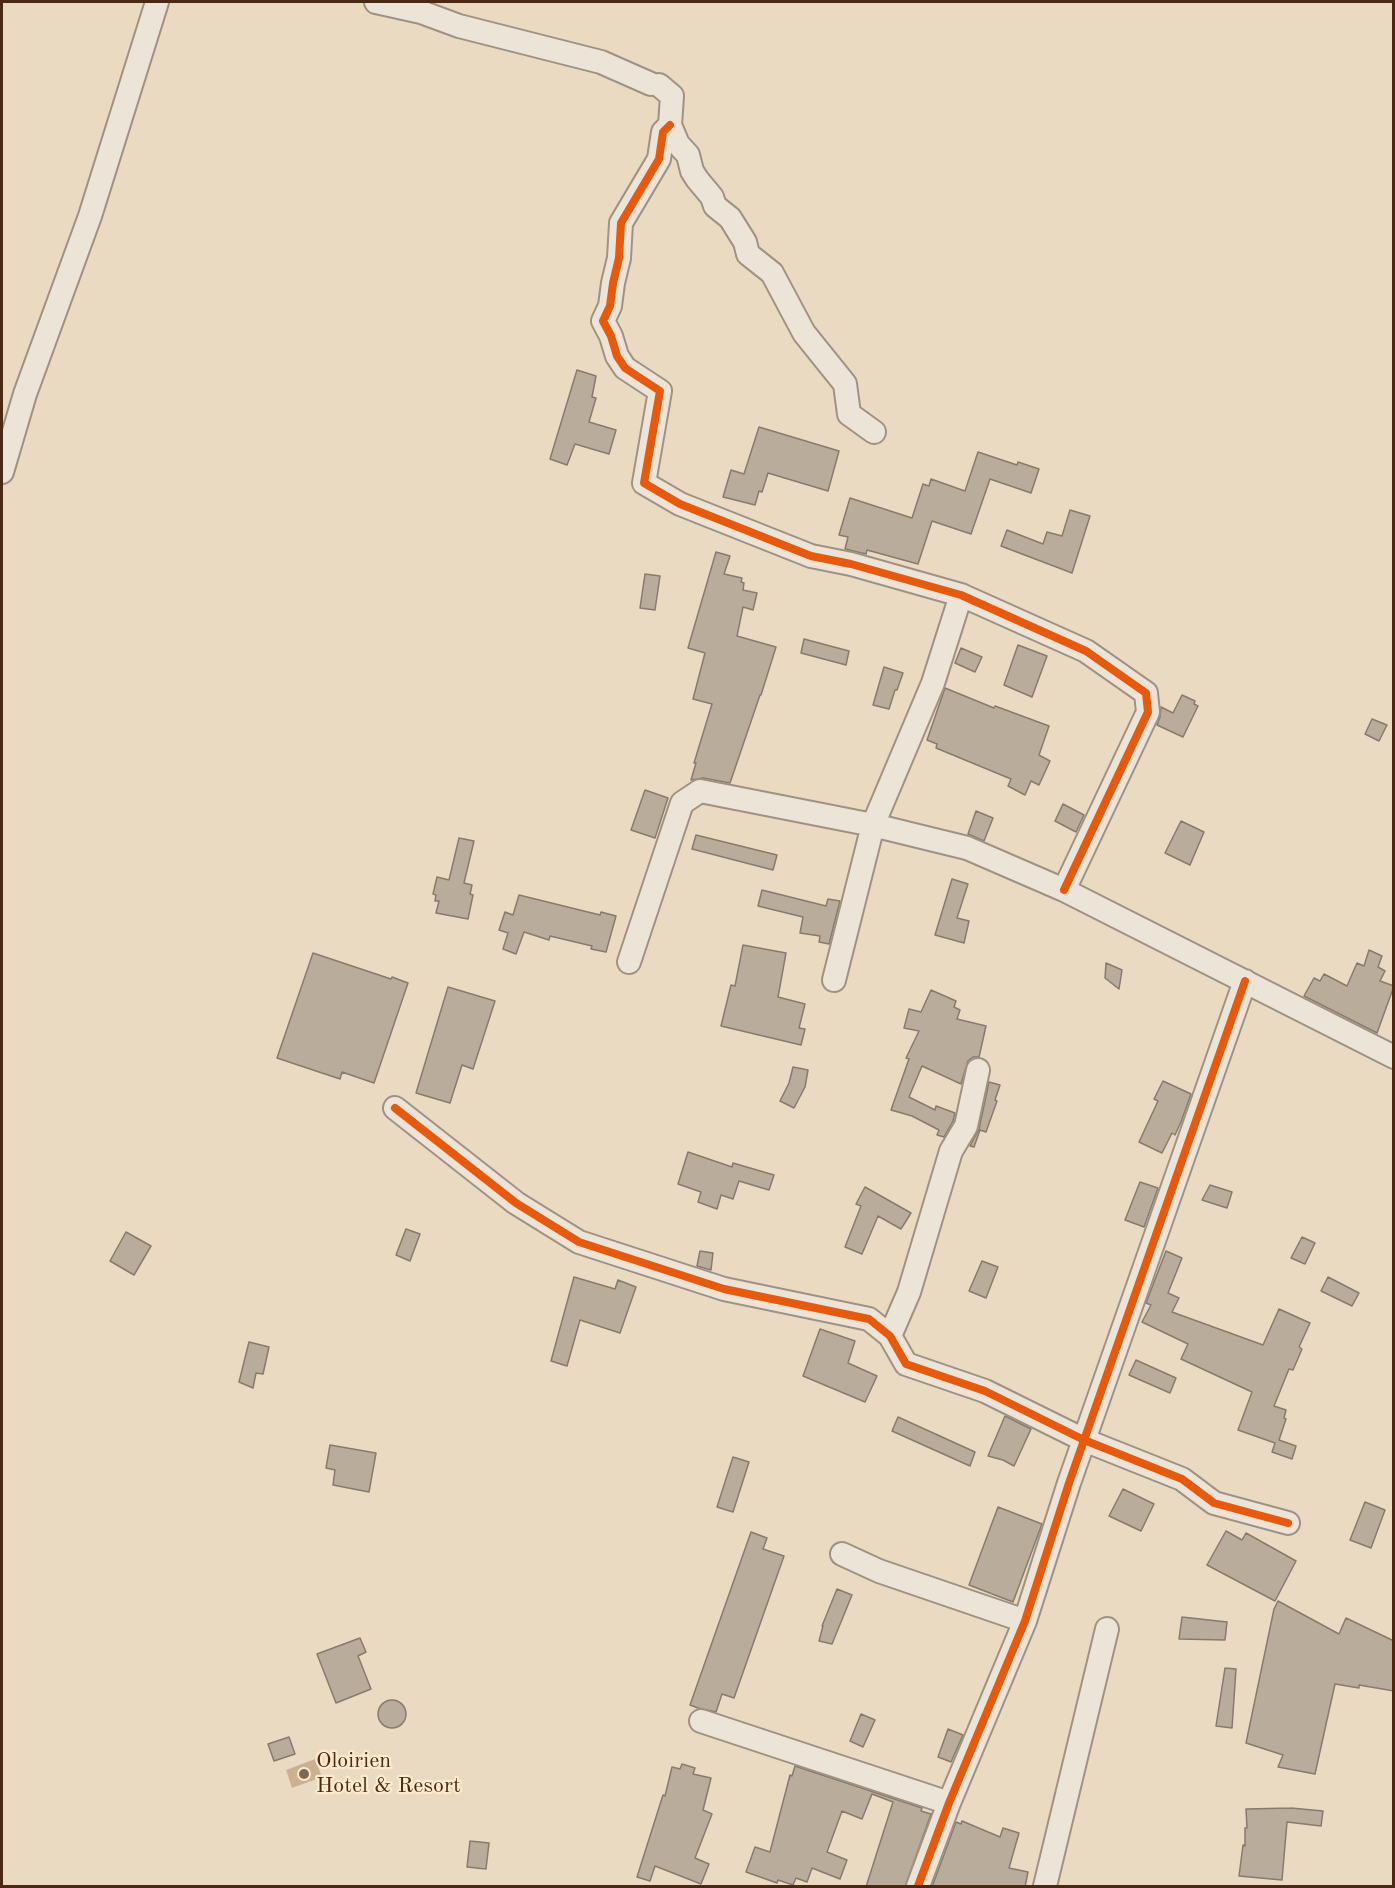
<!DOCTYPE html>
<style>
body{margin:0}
#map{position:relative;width:1395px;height:1888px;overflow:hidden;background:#ebdac2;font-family:"Old Standard TT",serif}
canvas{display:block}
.frame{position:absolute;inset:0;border:3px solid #482914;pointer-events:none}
</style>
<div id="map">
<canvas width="1395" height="1888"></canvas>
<div class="frame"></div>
</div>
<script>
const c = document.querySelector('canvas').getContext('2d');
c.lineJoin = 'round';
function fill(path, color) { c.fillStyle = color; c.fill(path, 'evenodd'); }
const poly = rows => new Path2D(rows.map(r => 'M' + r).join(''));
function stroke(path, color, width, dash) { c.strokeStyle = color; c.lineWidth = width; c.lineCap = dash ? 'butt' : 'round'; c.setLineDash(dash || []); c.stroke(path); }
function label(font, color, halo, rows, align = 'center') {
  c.font = font + ' "Old Standard TT",serif'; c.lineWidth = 4.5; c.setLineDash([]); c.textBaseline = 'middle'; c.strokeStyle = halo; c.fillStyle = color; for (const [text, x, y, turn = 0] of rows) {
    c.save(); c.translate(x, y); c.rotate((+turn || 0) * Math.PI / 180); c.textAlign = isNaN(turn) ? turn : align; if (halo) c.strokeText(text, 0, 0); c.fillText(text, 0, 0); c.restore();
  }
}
const water = poly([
 [315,1759,322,1777,292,1788,286,1770]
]);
const building = poly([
 [577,370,596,376,592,397,596,398,589,422,616,430,609,454,575,444,567,465,550,459,577,370],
 [759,427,839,451,828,491,768,473,762,492,759,491,755,505,723,497,731,470,744,474,759,427],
 [978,452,1017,465,1018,462,1039,469,1031,493,990,479,971,534,932,521,918,564,867,550,866,554,845,549,848,537,839,535,850,498,912,518,923,484,929,486,931,479,965,491,978,452],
 [1070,510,1090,516,1072,573,1001,546,1007,530,1043,544,1047,532,1062,536,1070,510],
 [716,552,730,556,724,574,742,578,741,582,744,583,743,590,757,593,753,610,743,607,737,636,776,647,761,695,760,695,730,783,703,778,691,780,696,763,694,763,712,704,693,699,705,653,688,648,716,552],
 [645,574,660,576,655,610,640,608,645,574],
 [804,639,849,651,846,665,801,653,804,639],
 [1018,645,1047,656,1032,697,1004,685,1018,645],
 [961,648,982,657,975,672,955,663,961,648],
 [884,667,903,673,897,690,895,690,889,709,873,705,884,667],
 [945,688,994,708,995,706,1049,726,1039,755,1050,761,1039,785,1031,781,1025,795,1008,786,1011,779,936,748,937,744,927,740,945,688],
 [1182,695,1195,701,1194,704,1198,706,1183,737,1157,725,1160,717,1161,707,1173,713,1182,695],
 [1372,719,1387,725,1379,741,1365,734,1372,719],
 [645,790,668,798,655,838,631,830,645,790],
 [1063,804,1084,815,1076,832,1055,821,1063,804],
 [976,811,993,818,984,841,968,834,976,811],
 [1181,821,1204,832,1190,865,1165,853,1181,821],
 [696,835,777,855,773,870,692,849,696,835],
 [459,838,474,841,464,883,472,885,470,894,473,895,468,919,436,913,439,901,435,901,436,895,433,894,437,877,449,880,459,838],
 [952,879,968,884,957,918,969,921,964,943,935,935,952,879],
 [762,890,826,906,828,899,840,901,829,944,819,942,820,936,800,933,803,917,758,906,762,890],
 [519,895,600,915,601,912,616,916,606,952,591,949,592,946,550,936,549,940,524,932,516,954,503,949,508,933,499,930,505,912,513,915,519,895],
 [743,945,786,953,778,997,805,1004,799,1028,805,1029,801,1045,721,1026,731,985,735,986,743,945],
 [1369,950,1382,956,1378,967,1385,971,1380,981,1394,986,1377,1033,1304,996,1314,978,1320,981,1324,974,1347,986,1357,963,1364,966,1369,950],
 [313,953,391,979,392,977,408,983,374,1083,342,1072,340,1079,277,1058,313,953],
 [1106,963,1122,970,1119,989,1105,978,1106,963],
 [448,987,495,1001,473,1069,462,1065,450,1103,416,1093,448,987],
 [931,990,956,1001,954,1007,960,1010,957,1019,986,1026,979,1057,973,1057,968,1061,961,1084,922,1066,909,1097,935,1110,936,1106,955,1113,953,1121,944,1137,937,1135,939,1130,912,1116,891,1110,909,1059,906,1058,919,1031,904,1028,909,1009,921,1012,931,990],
 [793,1067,808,1070,805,1087,794,1108,780,1101,789,1083,793,1067],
 [1163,1081,1191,1094,1181,1122,1175,1135,1172,1133,1162,1153,1139,1142,1158,1101,1154,1099,1163,1081],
 [989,1082,1000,1085,995,1100,997,1101,986,1132,980,1130,974,1147,970,1146,979,1129,989,1082],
 [688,1152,732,1167,733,1163,774,1175,769,1190,739,1181,733,1199,721,1195,717,1209,698,1202,701,1192,678,1184,688,1152],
 [1140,1182,1158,1188,1144,1227,1125,1220,1140,1182],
 [1210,1185,1232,1192,1227,1208,1202,1200,1210,1185],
 [865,1187,911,1213,901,1229,878,1216,862,1254,845,1247,861,1206,856,1204,865,1187],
 [406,1229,420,1234,410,1261,396,1255,406,1229],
 [126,1232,151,1246,134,1275,110,1261,126,1232],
 [1302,1237,1315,1243,1305,1264,1291,1258,1302,1237],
 [700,1251,713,1253,711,1270,697,1266,700,1251],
 [1166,1251,1182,1258,1168,1293,1179,1298,1172,1312,1263,1345,1279,1309,1310,1323,1299,1347,1302,1349,1293,1370,1289,1369,1274,1406,1286,1410,1284,1418,1286,1419,1279,1440,1296,1446,1292,1459,1272,1452,1275,1443,1238,1430,1252,1392,1181,1359,1188,1344,1142,1322,1151,1305,1146,1303,1166,1251],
 [982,1261,998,1267,986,1298,969,1291,982,1261],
 [574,1277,615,1289,618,1280,636,1287,620,1333,580,1320,567,1366,551,1361,574,1277],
 [1328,1277,1359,1293,1352,1306,1321,1291,1328,1277],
 [820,1329,855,1341,848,1363,877,1376,865,1402,803,1376,820,1329],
 [249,1342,269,1347,263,1374,256,1373,253,1388,239,1382,249,1342],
 [1136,1360,1176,1378,1170,1393,1129,1375,1136,1360],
 [1005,1416,1031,1429,1014,1466,1003,1460,988,1456,1005,1416],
 [898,1417,975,1452,970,1466,892,1431,898,1417],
 [330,1445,376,1453,369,1492,333,1485,335,1470,326,1468,330,1445],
 [733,1457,749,1462,733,1512,717,1507,733,1457],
 [1123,1489,1154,1504,1141,1531,1109,1516,1123,1489],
 [1365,1502,1385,1510,1371,1548,1350,1540,1365,1502],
 [998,1507,1042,1524,1013,1602,969,1585,998,1507],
 [1226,1531,1242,1540,1246,1533,1296,1561,1275,1601,1207,1565,1226,1531],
 [751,1532,767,1538,763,1549,784,1556,734,1698,722,1694,716,1712,698,1708,690,1705,751,1532],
 [837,1589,852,1595,832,1644,819,1641,823,1626,822,1626,837,1589],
 [1278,1601,1339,1634,1346,1618,1394,1641,1394,1691,1359,1685,1359,1688,1335,1684,1315,1774,1278,1767,1283,1755,1246,1743,1274,1609,1278,1601],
 [1182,1617,1227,1622,1225,1640,1179,1639,1182,1617],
 [360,1638,366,1652,358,1656,371,1689,336,1703,317,1654,360,1638],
 [1225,1668,1236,1669,1232,1728,1216,1726,1225,1668],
 '378 1714a14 14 0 1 1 28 0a14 14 0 1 1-28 0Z',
 [861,1714,875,1720,863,1747,850,1741,861,1714],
 [948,1729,963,1735,951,1762,938,1757,948,1729],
 [289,1737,295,1754,274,1761,268,1744,289,1737],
 [682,1764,695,1768,693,1774,711,1778,703,1810,712,1814,695,1858,709,1864,701,1884,655,1866,650,1881,637,1877,663,1795,665,1796,672,1767,680,1769,682,1764],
 [795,1766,922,1808,921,1811,931,1814,905,1887,866,1887,893,1802,872,1794,862,1819,842,1811,827,1852,847,1860,840,1879,812,1868,807,1882,796,1878,793,1885,778,1880,777,1883,746,1872,755,1847,770,1852,790,1775,792,1776,795,1766],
 [1291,1808,1323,1811,1321,1826,1287,1822,1282,1880,1239,1876,1243,1845,1245,1846,1245,1828,1247,1828,1246,1809,1291,1808],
 [962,1821,1000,1837,1003,1828,1019,1833,1009,1868,1028,1872,1025,1887,932,1887,956,1822,961,1824,962,1821],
 [470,1841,489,1843,486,1869,467,1867,470,1841]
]);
const minor = poly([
 [376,2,421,12,459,26,601,62,651,84],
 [659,85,672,96,670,125,678,144,688,155,692,171,697,179,712,197,715,206,730,218,745,242,748,254,772,273,804,333,845,384,849,414,874,432],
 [670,125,663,132,659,159,621,223,619,258,613,283,610,306,603,321,611,336,617,356,625,368,660,391,644,483,680,504,811,556,851,564,961,595,1086,651,1146,693,1148,712,1064,890],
 [2,472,25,394,90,216,157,2],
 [629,962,682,803,700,791,873,825,967,848,1064,890,1394,1057],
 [834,980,873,825,933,683,961,595],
 [395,1108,516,1203,579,1242,724,1289,869,1319,890,1336,906,1364,985,1391,1084,1440,1182,1479,1214,1503,1288,1523],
 [890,1336,909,1292,951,1151,966,1126,978,1070],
 [842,1554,879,1571,1025,1621],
 [701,1721,949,1803],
 [918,1886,949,1803,1025,1621,1069,1483,1245,981],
 [1045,1886,1107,1629]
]);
const cycleway = poly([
 [670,125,663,132,659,159,621,223,619,258,613,283,610,306,603,321,611,336,617,356,625,368,660,391,644,483,680,504,811,556,851,564,961,595,1086,651,1146,693,1148,712,1064,890],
 [395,1108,516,1203,579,1242,724,1289,869,1319,890,1336,906,1364,985,1391,1084,1440,1182,1479,1214,1503,1288,1523],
 [918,1886,949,1803,1025,1621,1069,1483,1245,981]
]);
const markers = [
 [304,1774,6,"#816751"]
];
const poiNames = [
 ["Oloirien",316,1761],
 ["Hotel & Resort",316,1786]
];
fill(water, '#ccb191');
fill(building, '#baac9b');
stroke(building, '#887a6c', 1.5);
stroke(minor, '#a09282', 26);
stroke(minor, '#ede4d8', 22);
stroke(cycleway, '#e8590c', 8);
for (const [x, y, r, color] of markers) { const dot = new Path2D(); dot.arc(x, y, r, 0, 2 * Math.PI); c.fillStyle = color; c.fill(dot); stroke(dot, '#fde9cc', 2); }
label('22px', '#482914', '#fde9cc', poiNames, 'left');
</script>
